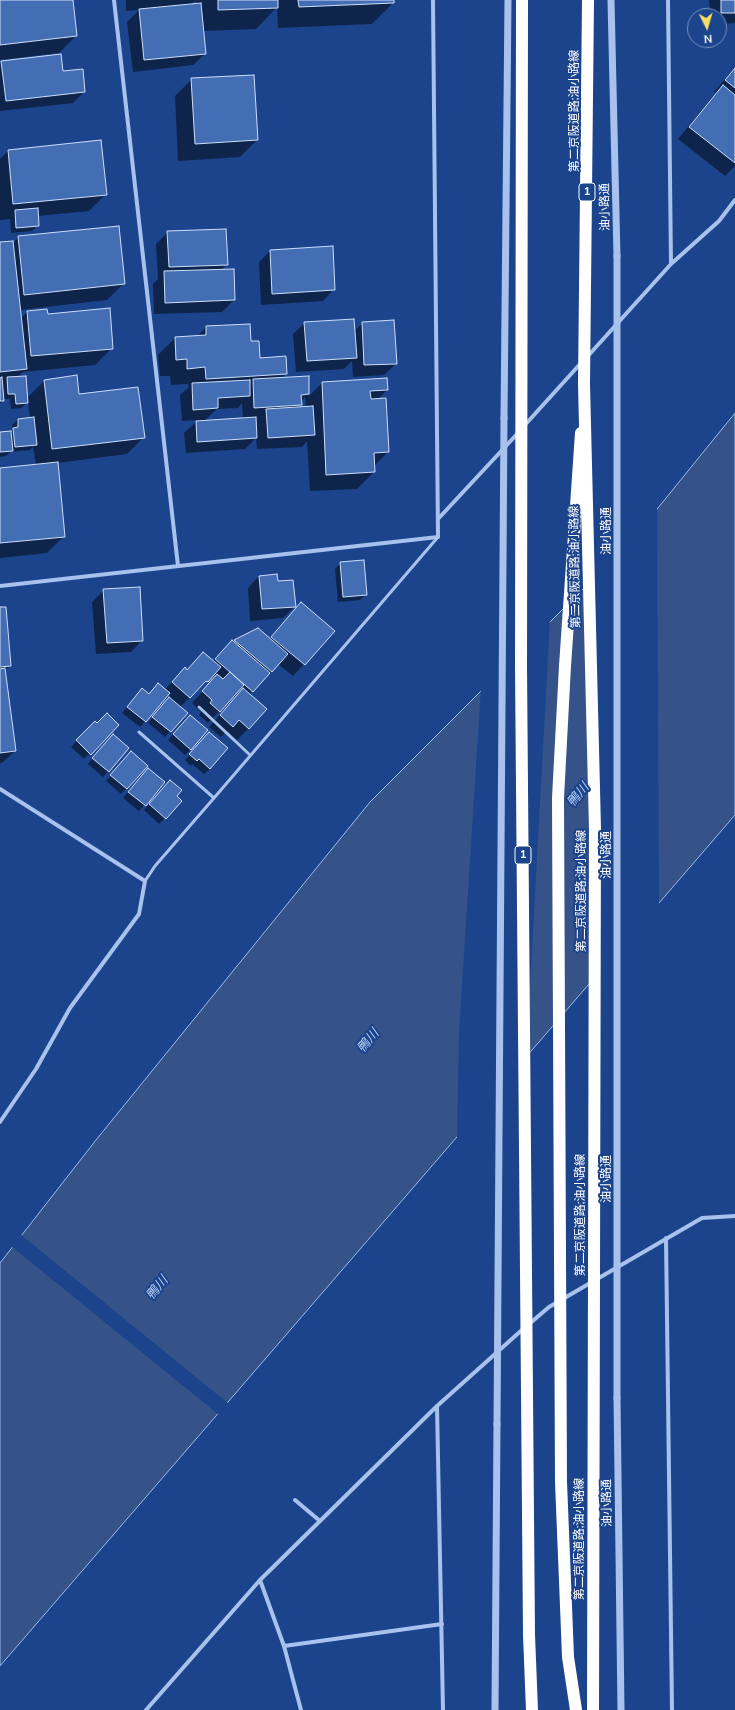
<!DOCTYPE html>
<meta charset="utf-8">
<style>
body{margin:0}
#map{position:relative;width:735px;height:1710px;overflow:hidden;background:#1b448c;font-family:Mulish,sans-serif}
canvas{display:block}
.north{position:absolute;left:687px;top:8px;width:40px;height:40px;box-sizing:border-box;background:#1b448c;border:1px solid #768fba;border-radius:50%;rotate:175deg;font-size:11px;font-weight:700;line-height:16px;text-align:center;color:#fff}
.north::after{content:'';display:block;margin:auto;width:14px;height:18px;background:#fedd65;clip-path:polygon(50% 0,100% 100%,50% 72%,0 100%)}
</style>
<div id="map">
<canvas width="735" height="1710"></canvas>
<div class="north">N</div>
</div>
<script>
const c = document.querySelector('canvas').getContext('2d');
c.lineJoin = 'round';
function fill(path, color) { c.fillStyle = color; c.fill(path, 'evenodd'); }
const poly = rows => new Path2D(rows.map(r => 'M' + r).join(''));
function stroke(path, color, width, dash) { c.strokeStyle = color; c.lineWidth = width; c.lineCap = dash ? 'butt' : 'round'; c.setLineDash(dash || []); c.stroke(path); }
function label(font, color, halo, rows, align = 'center') {
  c.font = font + ' Mulish,"Noto Sans JP",sans-serif'; c.lineWidth = 4; c.setLineDash([]); c.textBaseline = 'middle'; c.strokeStyle = halo; c.fillStyle = color; for (const [text, x, y, turn = 0] of rows) {
    c.save(); c.translate(x, y); c.rotate((+turn || 0) * Math.PI / 180); c.textAlign = isNaN(turn) ? turn : align; if (halo) c.strokeText(text, 0, 0); c.fillText(text, 0, 0); c.restore();
  }
}
const water = poly([
 [735,413,735,815,0,1666,0,1263,96,1140,370,802,632,540,735,413]
]);
const pier = poly([
 [657,507,659,906,599,975,592,577,630,539],
 [550,619,526,1060,457,1140,459,1032,481,688],
 [20,1234,229,1404,219,1415,11,1246]
]);
const shadow = poly([
 [0,0,72,0,76,36,59,53,0,60],
 [126,0,393,0,393,3,372,24,278,28,277,7,256,29,203,31,205,54,193,65,133,72,127,22,139,10,126,11],
 [196,0,196,4,191,5],
 [709,0,735,0,735,23,719,24,719,16,710,16],
 [1,62,62,72,84,92,73,103,0,111,0,63],
 [735,67,735,166,725,176,678,139,716,93,714,92],
 [192,79,257,140,240,157,178,161,175,96],
 [8,151,106,194,89,211,37,216,38,225,32,231,11,233,10,219,0,220,0,159],
 [168,232,227,264,221,270,234,300,222,312,154,314,153,284,158,279,156,244],
 [19,237,124,283,107,300,19,310,20,319,27,312,47,315,112,348,95,365,23,372,17,377,27,398,44,381,78,395,143,438,127,454,57,463,64,536,47,553,0,558,0,469,36,465,33,447,30,450,10,452,6,456,0,457,0,433,10,433,13,429,12,425,18,419,30,418,28,402,21,408,11,409,10,399,3,399,0,404,0,243,12,244],
 [270,251,334,289,323,301,261,305,259,262],
 [305,323,354,331,363,323,396,364,384,375,353,377,352,361,344,369,296,372,293,334],
 [206,327,250,342,259,359,286,374,281,379,308,377,309,396,322,383,386,380,387,390,377,400,388,452,374,466,374,472,357,489,310,491,307,441,302,447,257,449,256,438,245,449,186,453,184,433,198,420,182,421,180,395,189,387,188,384,171,385,170,376,160,376,158,355,175,338,197,337],
 [305,397,306,408,297,408,301,405,301,402],
 [242,403,243,419,204,421,217,409,238,408],
 [341,563,366,594,360,600,338,602,335,569],
 [259,576,277,582,295,606,283,618,250,621,248,588],
 [104,590,142,640,131,652,96,654,92,602],
 [301,603,304,664,293,676,278,664,249,694,249,728,237,740,227,731,221,737,209,727,235,698,233,696,208,723,199,715,201,712,192,703,214,679,211,677,180,707,187,713,165,737,148,723,168,700,165,697,140,727,122,713,137,695,149,695,164,690,185,669,186,671,192,664,213,661,232,641,233,643,258,629,269,639],
 [0,608,10,666,4,671,15,751,3,762,0,763],
 [95,722,97,724,118,725,84,759,71,747],
 [184,722,191,749,185,755,168,740],
 [204,739,210,769,204,774,192,764,191,766,185,760],
 [107,741,108,771,103,777,88,764],
 [126,758,147,766,121,794,106,781],
 [143,775,164,782,139,811,123,798],
 [165,787,175,796,165,818,159,824,144,810]
]);
const building = poly([
 [0,0,73,0,77,36,0,45,0,0],
 [218,0,278,0,278,8,218,10,218,0],
 [298,0,394,0,394,3,299,7,298,0],
 [721,0,735,0,735,13,721,13,721,0],
 [201,3,206,54,144,60,139,9,201,3],
 [61,54,63,71,83,69,85,92,6,101,1,61,61,54],
 [735,68,735,88,725,80,735,68],
 [254,75,258,140,195,144,191,78,254,75],
 [723,85,735,95,735,163,689,127,723,85],
 [101,140,107,195,13,204,8,150,101,140],
 [38,208,39,226,16,228,15,210,38,208],
 [119,226,125,284,24,295,18,236,119,226],
 [226,229,228,265,169,267,167,231,226,229],
 [13,241,27,369,0,372,0,242,13,241],
 [333,246,335,290,272,294,270,250,333,246],
 [234,269,235,300,165,303,164,271,234,269],
 [110,308,113,349,31,356,27,311,47,309,48,314,110,308],
 [354,319,357,358,307,361,304,322,354,319],
 [394,320,397,364,364,365,362,322,394,320],
 [250,324,251,341,259,341,260,358,286,356,287,374,206,379,205,367,187,369,187,359,176,360,175,337,206,335,206,326,250,324],
 [77,375,79,394,138,387,145,438,52,449,44,380,77,375],
 [26,376,28,403,16,404,15,394,8,394,7,377,26,376],
 [309,376,309,394,301,395,302,405,254,408,253,379,309,376],
 [2,377,4,401,0,401,0,378,2,377],
 [387,378,388,390,370,391,371,399,386,398,389,452,374,453,375,472,326,475,322,382,387,378],
 [250,380,250,396,218,398,218,408,193,410,192,383,250,380],
 [313,406,315,435,268,438,266,409,313,406],
 [34,417,37,445,15,447,13,428,18,427,18,419,34,417],
 [256,417,257,438,197,442,196,421,256,417],
 [11,431,13,451,0,452,0,432,11,431],
 [58,462,65,537,0,543,0,468,58,462],
 [364,560,367,595,343,597,340,562,364,560],
 [277,574,278,581,293,580,296,607,262,609,259,576,277,574],
 [140,587,143,641,107,643,103,589,140,587],
 [301,602,335,631,305,665,271,637,301,602],
 [0,607,6,607,11,666,0,667,0,607],
 [258,628,288,654,272,672,234,640,258,628],
 [232,640,270,673,253,692,215,659,232,640],
 [203,652,221,667,208,682,206,681,190,698,172,682,185,667,187,670,203,652],
 [5,668,16,751,0,753,0,669,5,668],
 [230,672,244,685,220,712,210,703,212,700,202,691,217,674,223,679,230,672],
 [158,683,170,693,146,722,127,707,142,688,149,694,158,683],
 [243,688,267,709,249,729,239,720,233,727,220,715,243,688],
 [169,697,188,713,171,732,152,717,169,697],
 [107,713,119,725,91,755,76,740,95,721,97,723,107,713],
 [190,715,208,730,191,750,173,734,190,715],
 [209,732,228,748,210,769,199,759,197,761,189,754,209,732],
 [113,734,129,748,109,772,92,758,113,734],
 [131,751,148,766,127,789,110,775,131,751],
 [148,768,165,782,146,806,128,792,148,768],
 [170,780,182,790,177,796,182,801,166,819,149,804,170,780]
]);
const service = poly([
 [199,707,250,755],
 [139,732,214,798],
 [145,881,155,866,214,798,438,537]
]);
const minor = poly([
 [114,0,178,566],
 [671,264,719,221,735,200],
 [587,357,671,264,668,0],
 [524,426,581,363],
 [438,519,518,433],
 [0,586,438,537,433,0],
 [0,789,145,881,139,914,70,1008,36,1069,0,1122],
 [666,1238,672,1710],
 [528,1325,549,1307,702,1218,735,1216],
 [437,1406,443,1710],
 [295,1500,320,1521],
 [260,1580,284,1646,301,1710],
 [284,1646,442,1624],
 [146,1710,260,1580,437,1406,523,1329]
]);
const tertiary = poly([
 [611,0,617,256],
 [504,418,508,0],
 [617,1398,621,1710],
 [495,1710,497,1424]
]);
const motorway = poly([
 [565,666,581,433],
 [566,1606,568,1657,576,1710]
]);
const tertiaryBridge = poly([
 [617,1398,617,256],
 [497,1424,504,418]
]);
const motorwayBridge = poly([
 [522,0,521,666,529,1635,532,1710],
 [588,0,584,384,595,829,593,1710],
 [565,666,558,798,561,1482,566,1606]
]);
const shields = [
 [587,192,16],
 [523,855,16]
];
const shieldNames = [
 ["1",587,192],
 ["1",523,855]
];
const streetNames = [
 ["第二京阪道路;油小路線",574,111,-90],
 ["油小路通",605,207,-91],
 ["油小路通",606,531,-90],
 ["第二京阪道路;油小路線",575,567,-91],
 ["油小路通",606,855,-90],
 ["第二京阪道路;油小路線",581,891,-90],
 ["油小路通",606,1179,-90],
 ["第二京阪道路;油小路線",580,1215,-90],
 ["油小路通",607,1503,-91],
 ["第二京阪道路;油小路線",579,1539,-90]
];
const waterNames = [
 ["鴨川",578,795,-50],
 ["鴨川",368,1041,-50],
 ["鴨川",157,1288,-50]
];
fill(water, '#355388');
stroke(water, '#9bbcef', 1);
fill(pier, '#1b448c');
fill(shadow, '#0007');
fill(building, '#446eb4');
stroke(building, '#cddef9', 1);
stroke(service, '#a8c2ed', 3);
stroke(minor, '#a8c2ed', 4);
stroke(tertiary, '#a8c2ed', 7);
stroke(motorway, '#fff', 12);
stroke(tertiaryBridge, '#a8c2ed', 7);
stroke(motorwayBridge, '#fff', 12);
for (const [x, y, w] of shields) { const box = new Path2D(); box.roundRect(x - w / 2, y - 9, w, 18, 3); c.fillStyle = '#1b448c'; c.fill(box); stroke(box, '#fff', 1); }
label('bold 11px', '#fff', null, shieldNames);
label('12px', '#fff', '#1b448c', streetNames);
label('italic 13px', '#b3ccf4', '#1b448c', waterNames);
</script>
